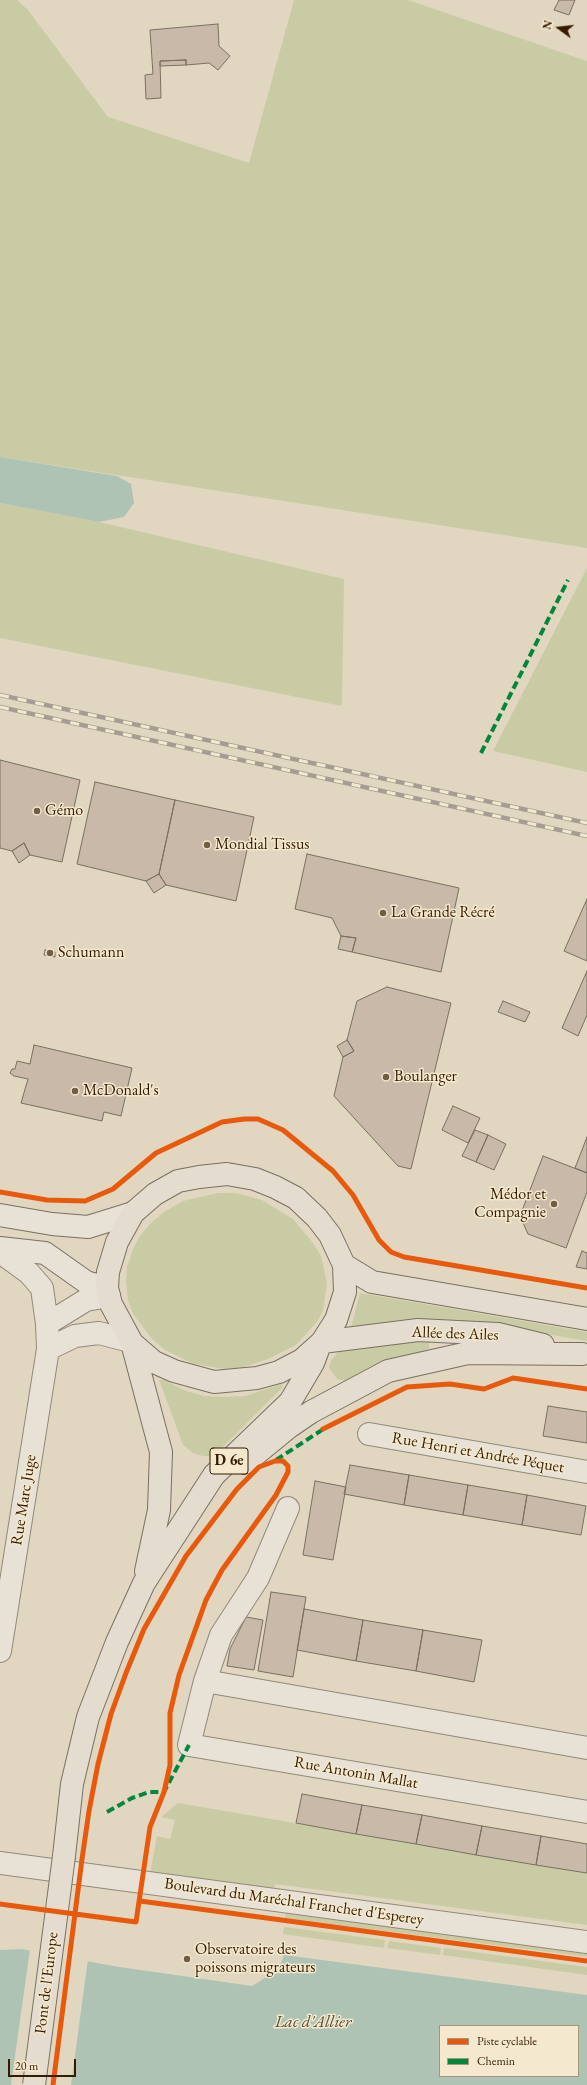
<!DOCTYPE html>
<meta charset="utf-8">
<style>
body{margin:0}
#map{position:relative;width:587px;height:2085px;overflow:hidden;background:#e1d7c0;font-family:"EB Garamond",serif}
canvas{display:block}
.legend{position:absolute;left:439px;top:2025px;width:140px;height:52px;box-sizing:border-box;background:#f4e8ce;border:1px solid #a8967c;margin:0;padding:5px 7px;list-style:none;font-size:12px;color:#351c00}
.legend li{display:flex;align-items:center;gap:8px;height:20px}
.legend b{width:20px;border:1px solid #a8967c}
.north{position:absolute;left:539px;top:8px;width:40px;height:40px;-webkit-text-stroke:3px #f4e8ce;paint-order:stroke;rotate:285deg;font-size:11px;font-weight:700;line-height:16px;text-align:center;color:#351c00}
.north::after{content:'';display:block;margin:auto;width:14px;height:18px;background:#351c00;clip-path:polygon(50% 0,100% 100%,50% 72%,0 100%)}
.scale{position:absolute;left:8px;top:2059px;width:68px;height:18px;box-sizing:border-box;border:2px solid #351c00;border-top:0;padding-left:5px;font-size:12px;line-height:14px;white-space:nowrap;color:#351c00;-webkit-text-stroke:3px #f4e8ce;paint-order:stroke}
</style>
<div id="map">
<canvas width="587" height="2085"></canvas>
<ul class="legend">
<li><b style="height:5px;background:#e8590c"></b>Piste cyclable</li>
<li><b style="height:5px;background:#00873e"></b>Chemin</li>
</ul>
<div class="north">N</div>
<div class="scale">20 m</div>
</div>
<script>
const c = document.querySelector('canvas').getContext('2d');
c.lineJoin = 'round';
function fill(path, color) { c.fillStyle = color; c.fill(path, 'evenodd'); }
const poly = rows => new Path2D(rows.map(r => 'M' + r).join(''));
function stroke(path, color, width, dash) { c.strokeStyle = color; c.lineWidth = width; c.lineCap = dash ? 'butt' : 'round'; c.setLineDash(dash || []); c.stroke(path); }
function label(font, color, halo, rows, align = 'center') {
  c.font = font + ' "EB Garamond",serif'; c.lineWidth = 3; c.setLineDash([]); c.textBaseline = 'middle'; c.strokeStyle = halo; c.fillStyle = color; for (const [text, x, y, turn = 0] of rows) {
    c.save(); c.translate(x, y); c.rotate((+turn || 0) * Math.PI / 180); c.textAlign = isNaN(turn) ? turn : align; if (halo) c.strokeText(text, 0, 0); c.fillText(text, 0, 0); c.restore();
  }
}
const green = poly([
 [0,0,17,0,28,10,108,117,249,163,294,0,408,0,587,61,587,548,0,457],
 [0,503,99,522,344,579,342,706,0,638],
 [587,568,587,772,493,751],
 [218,1193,236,1193,262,1200,293,1219,313,1243,321,1256,327,1283,323,1311,317,1322,296,1345,268,1359,241,1368,225,1369,194,1364,165,1350,152,1339,133,1314,128,1300,126,1281,127,1267,132,1252,139,1237,150,1224,164,1212,183,1201],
 [360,1293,587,1332,587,1341,510,1328,440,1320,409,1319,351,1327],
 [424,1339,429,1342,429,1349,372,1366,345,1381,337,1379,329,1368,331,1361,338,1352,362,1346],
 [159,1380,164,1380,186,1391,205,1396,222,1397,245,1396,281,1384,283,1385,282,1388,218,1452,210,1456,203,1456,193,1453,183,1445],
 [178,1803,587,1873,587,1925,275,1884,274,1890,150,1874,157,1836,170,1839,175,1820,161,1817],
 [286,1910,587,1949,587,1957,285,1918],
 [284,1927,385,1940,384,1948,283,1934],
 [389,1941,441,1948,440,1955,387,1948],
 [444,1948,587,1967,587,1975,443,1955]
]);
const water = poly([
 [0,457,117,476,131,484,134,503,124,517,99,522,0,503],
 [22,1949,113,1966,252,1986,278,1970,284,1955,587,1995,587,2085,0,2085,0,1950],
 [440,2026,578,2026,578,2076,440,2076]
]);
const pier = poly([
 [30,1949,88,1959,71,2085,11,2085]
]);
const building = poly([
 [559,0,575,0,569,15,554,10,559,0],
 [218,24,219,46,230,56,218,70,209,63,186,65,186,60,160,61,161,98,146,99,145,75,153,74,150,30,218,24],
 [186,60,186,65,160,66,160,61,186,60],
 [0,760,80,780,62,862,30,855,24,843,12,851,0,848,0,760],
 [95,782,175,800,159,874,146,881,77,864,95,782],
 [175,800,254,817,236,901,166,885,159,874,175,800],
 [24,843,30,855,19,863,12,851,24,843],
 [307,854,459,888,441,972,352,952,356,938,341,936,332,918,295,909,307,854],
 [159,874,166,885,154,893,146,881,159,874],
 [587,899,587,961,564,951,587,899],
 [341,936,356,938,352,952,338,949,341,936],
 [45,950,55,952,55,957,44,955,45,950],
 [587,971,587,1015,578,1036,562,1028,587,971],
 [387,987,451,1003,411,1169,398,1166,334,1096,343,1057,354,1051,347,1040,357,1001,387,987],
 [503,1001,530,1012,525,1022,498,1012,503,1001],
 [347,1040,354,1051,343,1057,337,1046,347,1040],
 [34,1045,132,1068,121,1116,104,1112,102,1121,21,1103,28,1079,14,1076,10,1073,12,1069,15,1069,17,1061,30,1064,34,1045],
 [453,1106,480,1118,468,1143,442,1130,453,1106],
 [475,1130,488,1135,476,1162,462,1156,475,1130],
 [488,1135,506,1144,494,1170,476,1162,488,1135],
 [587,1137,587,1173,575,1168,587,1137],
 [543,1156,587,1173,587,1192,566,1248,528,1234,520,1216,543,1156],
 [582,1251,587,1253,587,1269,576,1267,582,1251],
 [548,1406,587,1412,587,1443,543,1436,548,1406],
 [350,1465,409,1475,404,1505,344,1494,350,1465],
 [409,1475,468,1485,463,1515,404,1505,409,1475],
 [315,1481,346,1487,333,1560,303,1555,315,1481],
 [468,1485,527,1495,522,1525,463,1515,468,1485],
 [527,1495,586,1506,581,1535,522,1525,527,1495],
 [271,1592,306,1597,293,1677,258,1671,271,1592],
 [304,1609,363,1620,356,1661,297,1650,304,1609],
 [246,1617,263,1620,254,1670,227,1666,230,1649,246,1617],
 [363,1620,423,1630,416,1671,356,1661,363,1620],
 [423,1630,482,1640,474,1682,416,1671,423,1630],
 [302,1794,362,1805,356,1834,296,1823,302,1794],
 [362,1805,422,1815,416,1844,356,1834,362,1805],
 [422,1815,482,1826,476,1855,416,1844,422,1815],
 [482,1826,541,1836,536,1865,476,1855,482,1826],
 [541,1836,587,1844,587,1873,536,1865,541,1836]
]);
const minor = poly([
 [0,1252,29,1273,42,1288,47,1324,48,1349,0,1651],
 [47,1324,86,1300,109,1296],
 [48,1349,75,1336,99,1333,130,1341],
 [369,1434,587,1472],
 [288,1508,258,1578,221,1635,205,1681,189,1745,587,1812],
 [205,1681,587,1748],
 [0,1863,587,1942]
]);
const secondary = poly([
 [0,1215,52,1224,88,1227,133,1213],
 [0,1248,45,1253,86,1282,107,1288]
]);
const primary = poly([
 [227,1174,255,1179,275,1187,296,1198,317,1218,330,1235,344,1265,345,1292,336,1320,322,1342,302,1360,279,1372,257,1378,214,1382,174,1371,154,1362,132,1343,111,1304,107,1288,108,1272,117,1242,133,1213,155,1194,178,1181,199,1177,227,1174],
 [344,1265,372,1282,587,1319],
 [322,1342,418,1330,498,1334,543,1345],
 [132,1343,161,1452,159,1510,146,1571],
 [245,1463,289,1427,311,1412,388,1371,468,1353,582,1354],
 [64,1856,72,1784,88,1717,117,1642,144,1583,214,1475,290,1402,313,1363,319,1347]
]);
const rail = poly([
 [0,695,587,823],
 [0,707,587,836]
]);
const primaryBridge = poly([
 [34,2085,64,1856]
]);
const quiet = poly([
 [481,753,568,580],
 [276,1460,325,1428],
 [107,1812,132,1798,149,1792,164,1792,189,1745]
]);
const cycleway = poly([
 [0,1192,47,1200,85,1201,113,1189,156,1153,222,1122,244,1119,258,1119,283,1130,333,1171,353,1195,379,1240,391,1252,404,1257,587,1288],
 [323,1429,407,1387,450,1384,484,1389,513,1378,587,1389],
 [140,1901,587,1961],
 [0,1904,7,1905,136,1922,150,1827,164,1792,170,1765,170,1713,179,1675,206,1600,222,1570,276,1495,288,1472,288,1466,283,1461,275,1461,259,1467,237,1489,186,1556,144,1629,126,1673,111,1714,98,1764,89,1811,82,1859,53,2085]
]);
const markers = [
 [37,811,4,"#715d43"],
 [207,845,4,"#715d43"],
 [383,913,4,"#715d43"],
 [50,953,4,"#715d43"],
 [386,1077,4,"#715d43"],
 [75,1091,4,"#715d43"],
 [554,1204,4,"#715d43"],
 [187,1959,4,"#715d43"]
];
const shields = [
 [229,1461,38]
];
const shieldNames = [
 ["D 6e",229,1461]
];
const poiNames = [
 ["Gémo",45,811],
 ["Mondial Tissus",215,845],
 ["La Grande Récré",391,913],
 ["Schumann",58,953],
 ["Boulanger",394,1077],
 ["McDonald's",83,1091],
 ["Médor et",546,1195,"right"],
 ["Compagnie",546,1213,"right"],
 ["Observatoire des",195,1950],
 ["poissons migrateurs",195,1968]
];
const streetNames = [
 ["Allée des Ailes",455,1334,2],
 ["Rue Henri et Andrée Péquet",478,1453,10],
 ["Rue Marc Juge",24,1500,-81],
 ["Rue Antonin Mallat",356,1773,10],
 ["Boulevard du Maréchal Franchet d'Esperey",294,1902,8],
 ["Pont de l'Europe",47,1983,-83]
];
const waterNames = [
 ["Lac d'Allier",313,2022]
];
fill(green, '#c9cba5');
fill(water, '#afc3b4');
fill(pier, '#e1d7c0');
fill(building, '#c9b9a9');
stroke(building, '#797060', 1);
stroke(minor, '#928979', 24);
stroke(secondary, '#797060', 24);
stroke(primary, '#797060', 24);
stroke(minor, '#e7e1d6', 22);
stroke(secondary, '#e7e1d6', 22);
stroke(primary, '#e3dccf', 22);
stroke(rail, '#a59d92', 4.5);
stroke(rail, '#f4e8ce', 3, [9]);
stroke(primaryBridge, '#797060', 24, []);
stroke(primaryBridge, '#e3dccf', 22);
stroke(quiet, '#00873e', 4, [8, 4]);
stroke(cycleway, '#e8590c', 5);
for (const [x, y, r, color] of markers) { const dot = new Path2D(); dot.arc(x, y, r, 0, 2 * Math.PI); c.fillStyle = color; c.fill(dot); stroke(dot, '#f4e8ce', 1.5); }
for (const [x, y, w] of shields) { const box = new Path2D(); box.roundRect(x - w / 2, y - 13, w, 26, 3); c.fillStyle = '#f4e8ce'; c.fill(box); stroke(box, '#351c00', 1); }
label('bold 15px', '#351c00', null, shieldNames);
label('16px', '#351c00', '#f4e8ce', poiNames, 'left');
label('16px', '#351c00', '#f4e8ce', streetNames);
label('italic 17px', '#534c35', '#f4e8ce', waterNames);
</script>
